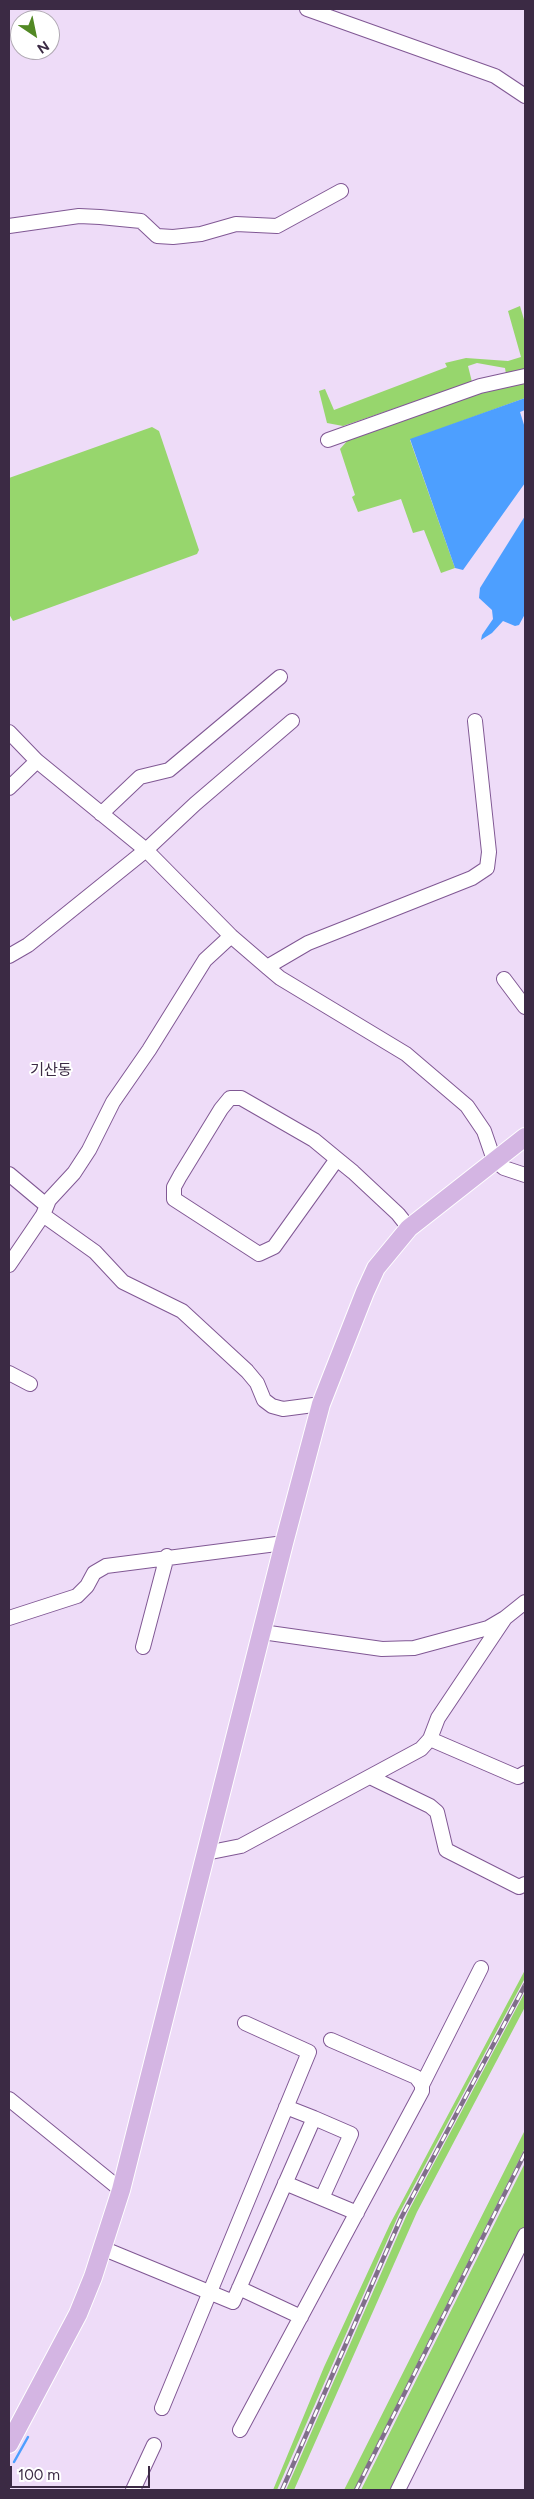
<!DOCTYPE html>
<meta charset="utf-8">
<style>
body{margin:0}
#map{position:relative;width:534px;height:2499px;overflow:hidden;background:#eedcf8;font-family:Figtree,sans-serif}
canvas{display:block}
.frame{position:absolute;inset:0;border:10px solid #3b2a44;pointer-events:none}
.north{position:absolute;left:10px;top:10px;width:50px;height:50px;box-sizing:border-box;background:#fff;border:1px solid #b1aab4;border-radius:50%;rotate:146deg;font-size:14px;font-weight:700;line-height:20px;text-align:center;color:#3b2a44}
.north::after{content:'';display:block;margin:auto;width:18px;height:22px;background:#528924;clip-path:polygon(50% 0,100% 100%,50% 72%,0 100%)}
.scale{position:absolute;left:10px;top:2466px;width:140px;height:22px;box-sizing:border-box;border:2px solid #3b2a44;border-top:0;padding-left:6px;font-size:15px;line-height:18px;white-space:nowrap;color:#3b2a44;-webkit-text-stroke:4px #fff;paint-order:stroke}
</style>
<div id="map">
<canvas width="534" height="2499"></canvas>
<div class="frame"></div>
<div class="north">N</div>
<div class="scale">100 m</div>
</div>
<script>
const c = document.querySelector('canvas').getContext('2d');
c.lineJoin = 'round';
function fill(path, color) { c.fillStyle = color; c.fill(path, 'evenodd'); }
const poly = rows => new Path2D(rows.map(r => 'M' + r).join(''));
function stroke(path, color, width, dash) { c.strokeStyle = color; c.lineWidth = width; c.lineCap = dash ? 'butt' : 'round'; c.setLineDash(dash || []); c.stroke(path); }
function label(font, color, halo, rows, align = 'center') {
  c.font = font + ' Figtree,"Noto Sans KR",sans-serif'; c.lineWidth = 4; c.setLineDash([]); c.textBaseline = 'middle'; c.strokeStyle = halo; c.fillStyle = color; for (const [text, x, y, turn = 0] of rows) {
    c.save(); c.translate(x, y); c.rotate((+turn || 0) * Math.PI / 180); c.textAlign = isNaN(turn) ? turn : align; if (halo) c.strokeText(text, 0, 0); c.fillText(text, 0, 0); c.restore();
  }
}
const green = poly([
 [520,306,525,323,525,371,506,374,505,368,477,363,468,366,472,382,343,426,327,423,319,391,325,389,334,410,447,367,445,363,466,358,508,361,521,357,508,311],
 [525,380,525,398,410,440,455,568,441,573,424,530,413,533,401,499,358,512,352,497,355,495,340,449,348,440,507,383],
 [152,427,159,431,199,550,197,554,13,621,9,614,9,478],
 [525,1970,525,1978,399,2214,277,2490,273,2490,324,2367,390,2224],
 [525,1992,525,2007,417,2212,294,2490,286,2490,408,2212],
 [525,2130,525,2148,354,2490,344,2490],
 [525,2163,525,2225,393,2490,361,2490]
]);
const water = poly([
 [525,398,525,410,520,412,525,428,525,483,463,570,455,568,410,439],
 [525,516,525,614,519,625,515,626,503,621,492,633,481,640,482,635,493,619,492,610,479,598,480,588]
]);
const stream = poly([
 [14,2462,28,2437]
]);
const minor = poly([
 [307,9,495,76,525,96],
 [9,226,79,216,100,217,141,221,157,236,173,237,201,234,236,224,277,226,341,191],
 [328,440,480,386,525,376],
 [9,732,37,761,146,850,231,936,267,967,280,978,406,1054,467,1106,484,1131,494,1160,504,1168,525,1175],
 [9,788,37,761],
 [101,814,140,777,169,770,280,677],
 [9,956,28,945,146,850,195,804,292,721],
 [267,967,308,943,472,878,487,868,489,852,475,721],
 [504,979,525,1007],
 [337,1159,274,1247,259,1254,174,1199,174,1187,180,1176,221,1109,230,1098,241,1098,314,1140,337,1159,353,1172,398,1214,409,1228],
 [9,1174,46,1205],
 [43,1215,95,1252,123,1282,182,1311,247,1371,257,1383,264,1400,272,1406,283,1409,321,1404],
 [9,1265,43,1215,49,1200,74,1173,89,1150,113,1102,149,1050,205,960,231,936],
 [9,1373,30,1384],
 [9,1618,77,1596,87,1586,94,1573,106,1566,284,1543],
 [262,1632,382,1649,414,1648,488,1628,505,1618,525,1602],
 [143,1647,167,1556],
 [430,1739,518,1777,525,1773],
 [370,1777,430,1806,437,1812,446,1850,519,1887,525,1884],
 [206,1853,241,1846,421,1749,430,1739,438,1718,505,1618],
 [422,2085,481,1968],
 [9,2099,121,2190],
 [314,2118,351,2134,322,2198],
 [285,2183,357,2213],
 [102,2248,233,2302,314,2118,286,2107],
 [239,2288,301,2317],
 [162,2408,309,2052,245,2023],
 [240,2430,422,2091,422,2085,416,2077,331,2040],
 [133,2490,154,2445],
 [398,2490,525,2235]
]);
const major = poly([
 [9,2444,78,2314,93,2277,121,2190,284,1543,321,1404,365,1292,376,1268,409,1228,525,1137]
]);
const rail = poly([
 [282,2490,401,2218,525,1985],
 [356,2490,525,2153]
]);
const quarterNames = [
 ["기산동",51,1071]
];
fill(green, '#97d66d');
fill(water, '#4d9fff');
stroke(stream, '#4d9fff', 2.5);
stroke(minor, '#805894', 16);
stroke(major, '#fff', 20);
stroke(minor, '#fff', 14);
stroke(major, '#d4b5e3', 18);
stroke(rail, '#806f8a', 4.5);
stroke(rail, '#fff', 2.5, [8]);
label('15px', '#3b2a44', '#fff', quarterNames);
</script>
